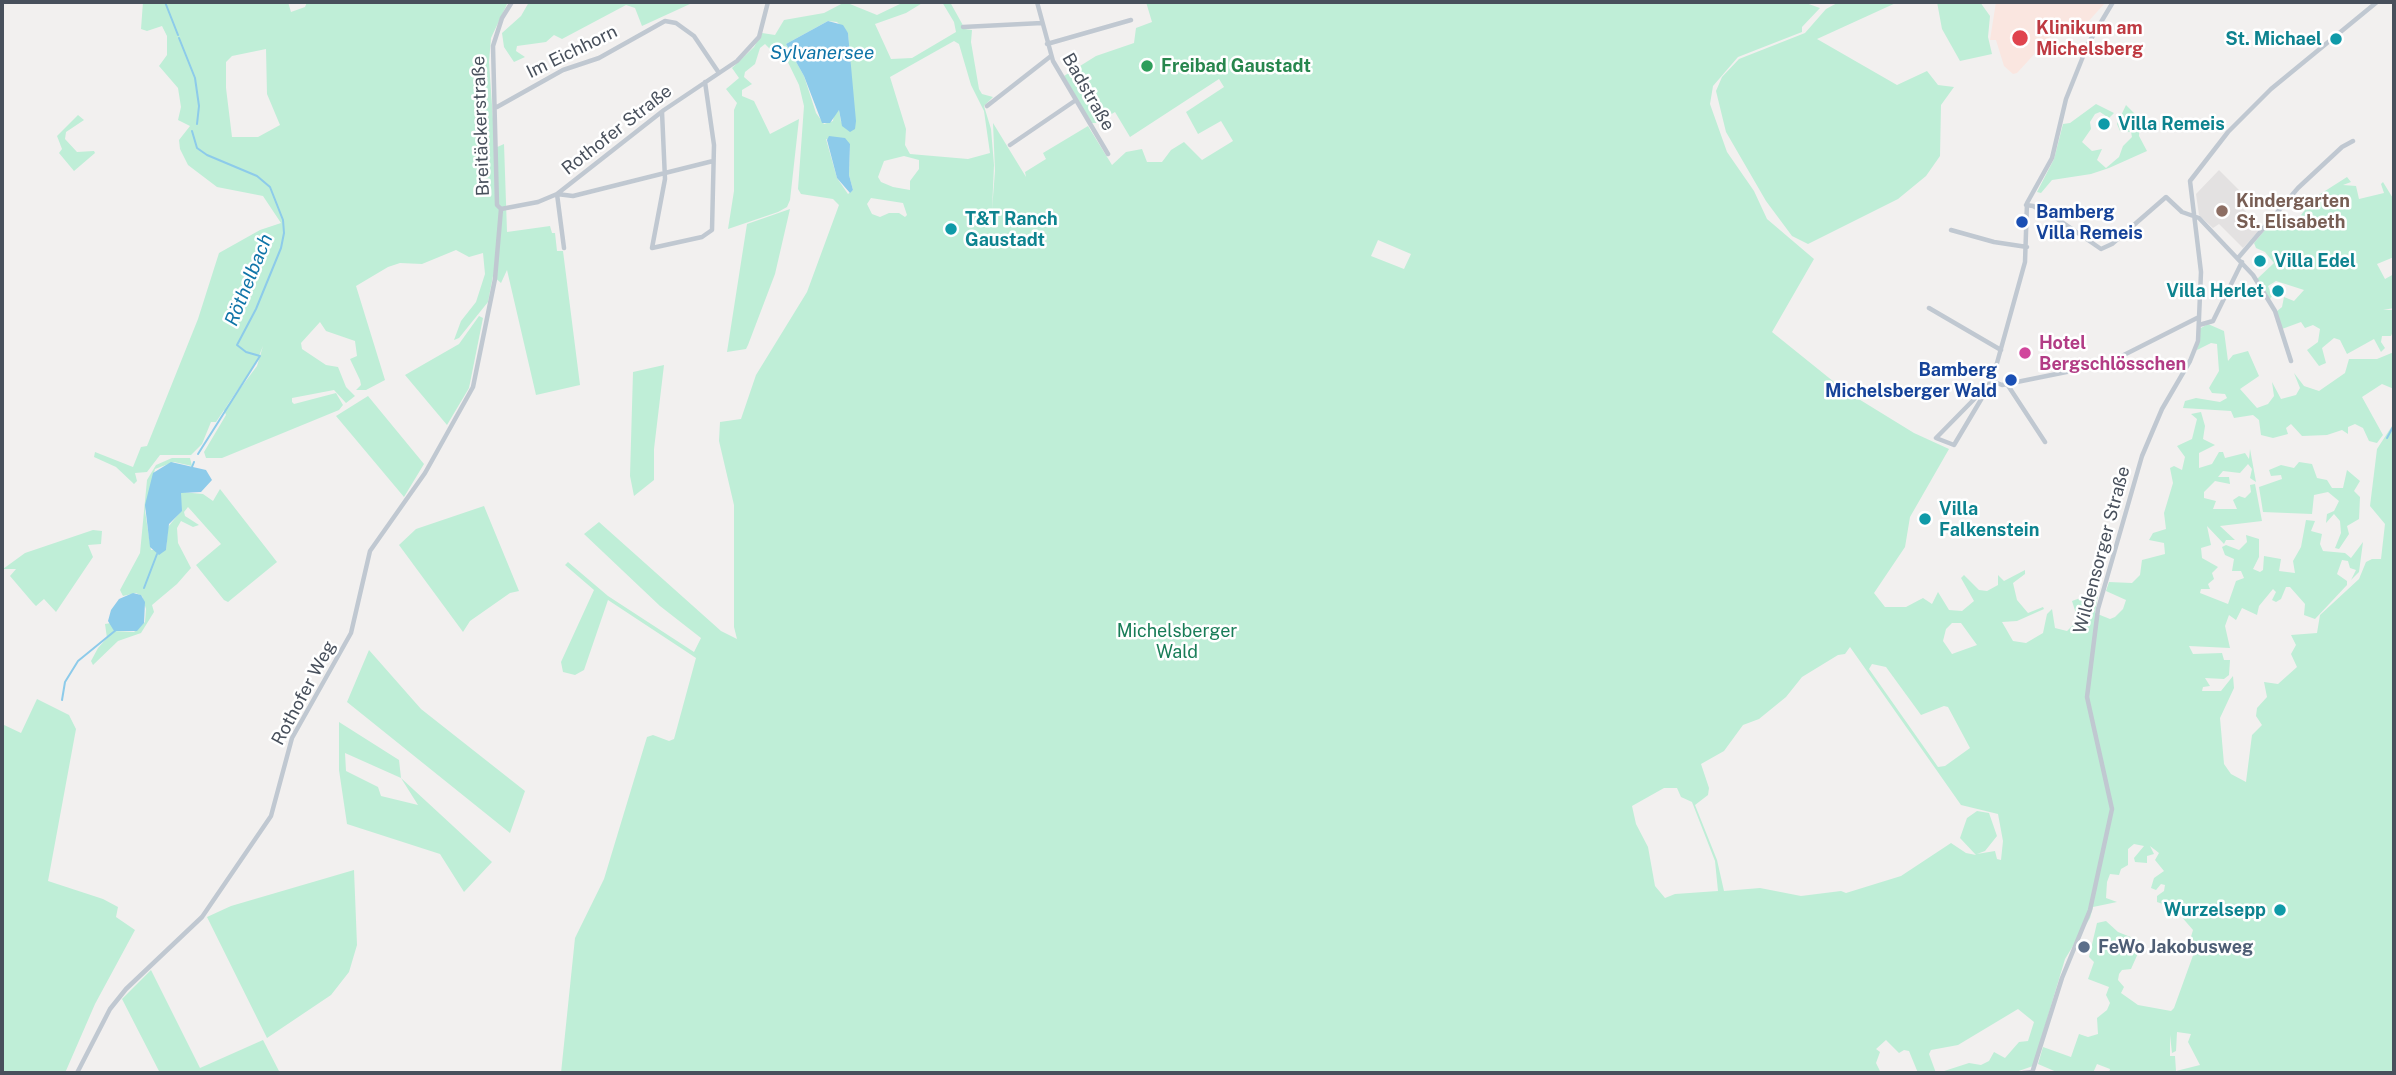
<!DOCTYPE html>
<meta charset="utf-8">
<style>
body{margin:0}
#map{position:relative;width:2396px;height:1075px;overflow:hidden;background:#f2f0ef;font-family:"Public Sans",sans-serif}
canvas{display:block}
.frame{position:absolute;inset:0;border:4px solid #48505c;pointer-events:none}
</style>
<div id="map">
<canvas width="2396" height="1075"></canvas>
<div class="frame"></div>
</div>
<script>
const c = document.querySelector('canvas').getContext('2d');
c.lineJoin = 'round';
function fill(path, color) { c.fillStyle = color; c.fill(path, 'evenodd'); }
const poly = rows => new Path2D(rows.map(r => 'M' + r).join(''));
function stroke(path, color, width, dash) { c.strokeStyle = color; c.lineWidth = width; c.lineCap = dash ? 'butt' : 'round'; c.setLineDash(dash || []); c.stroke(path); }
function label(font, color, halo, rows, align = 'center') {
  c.font = font + ' "Public Sans",sans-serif'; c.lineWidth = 5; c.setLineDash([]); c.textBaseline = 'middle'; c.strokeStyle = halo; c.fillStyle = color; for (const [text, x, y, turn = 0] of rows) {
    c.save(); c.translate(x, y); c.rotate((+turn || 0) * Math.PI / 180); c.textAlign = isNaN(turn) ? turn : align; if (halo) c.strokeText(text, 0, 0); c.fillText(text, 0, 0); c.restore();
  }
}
const education = poly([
 [2219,170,2247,198,2242,208,2262,227,2243,248,2219,224,2213,228,2199,215,2196,194]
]);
const medical = poly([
 [1996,2,2106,2,2085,25,2051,36,2017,73,2013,74,2004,66,1996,40,1990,40]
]);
const green = poly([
 [143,2,288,2,291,12,305,7,307,2,508,2,491,38,489,62,495,148,504,144,507,232,550,226,552,233,555,233,557,251,563,251,580,385,536,395,507,270,501,283,493,276,488,302,459,338,454,340,461,321,476,302,485,274,483,253,469,257,456,250,422,264,400,263,388,267,356,286,385,380,366,390,356,390,361,385,360,380,350,359,357,356,355,341,326,331,320,322,301,343,302,349,326,365,338,367,346,387,355,396,346,403,334,390,292,398,292,402,294,404,336,393,343,405,339,410,222,458,206,458,204,452,226,415,224,410,257,366,263,346,257,361,216,422,211,422,202,444,191,455,160,455,147,472,135,473,137,481,134,484,116,467,94,457,95,452,133,467,141,447,147,446,198,319,219,253,260,230,281,223,263,196,217,187,188,165,180,149,179,140,190,126,178,120,181,107,178,88,159,66,167,55,167,36,162,26,147,31,141,29],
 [266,49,267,94,280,125,258,137,232,137,226,88,226,62,232,56],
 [529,2,690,2,690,4,642,26,635,8,626,5,562,39,554,35,546,42,517,46,516,51,525,57,514,62,504,47,502,33,521,16],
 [845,2,877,15,902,3,924,2,906,13,875,24,891,59,912,58,956,32,954,22,942,2,950,2,965,29,972,30,971,42,979,89,982,94,993,97,984,106,991,129,994,165,992,210,995,171,993,123,1026,177,1025,172,1046,159,1043,153,1088,126,1112,165,1126,152,1142,149,1147,162,1162,162,1171,150,1184,142,1202,160,1233,141,1221,121,1198,134,1186,112,1224,87,1219,79,1130,137,1115,112,1096,123,1091,123,1064,76,1096,56,1134,43,1136,28,1152,22,1146,2,1803,2,1820,8,1802,27,1802,32,1738,57,1713,86,1710,104,1727,152,1754,191,1767,219,1814,259,1772,332,1844,390,1914,433,1949,449,1910,517,1905,547,1874,593,1885,607,1906,607,1923,598,1932,604,1938,592,1949,610,1962,611,1974,601,1961,578,1964,575,1979,590,1987,591,1998,585,1998,575,2004,581,2025,570,2025,574,2013,583,2017,600,2028,613,2043,607,2044,609,2017,621,2002,622,2013,641,2026,643,2043,633,2047,614,2052,609,2055,628,2067,631,2078,620,2072,601,2091,594,2098,595,2095,613,2110,619,2115,617,2123,609,2126,600,2106,591,2109,582,2132,583,2140,575,2142,560,2165,554,2164,543,2149,540,2153,533,2166,529,2164,513,2173,483,2170,468,2174,466,2182,470,2185,457,2177,446,2192,439,2197,419,2191,414,2201,412,2205,426,2203,439,2215,445,2199,453,2199,468,2212,464,2219,452,2223,452,2225,458,2245,453,2249,459,2250,449,2256,482,2250,478,2252,469,2248,464,2240,473,2223,471,2218,477,2229,477,2230,484,2215,481,2204,492,2204,498,2216,501,2213,509,2237,509,2233,500,2239,496,2245,498,2251,492,2250,485,2255,484,2262,521,2220,526,2235,540,2226,540,2224,544,2207,526,2211,545,2201,548,2202,558,2218,567,2212,573,2214,579,2208,584,2210,589,2201,589,2200,593,2228,604,2236,581,2244,578,2241,571,2232,571,2234,559,2225,555,2222,547,2226,545,2239,550,2247,542,2246,535,2259,539,2259,557,2253,569,2260,572,2263,570,2264,556,2281,559,2279,571,2295,573,2293,561,2301,547,2306,520,2315,521,2311,531,2322,534,2320,544,2323,551,2345,553,2351,558,2363,542,2359,572,2351,580,2356,570,2350,568,2348,561,2342,560,2337,574,2347,581,2347,585,2315,619,2304,615,2305,604,2290,587,2286,587,2281,599,2276,602,2272,600,2276,592,2273,589,2259,606,2257,615,2242,608,2236,620,2229,615,2225,626,2230,648,2189,646,2193,654,2222,653,2224,660,2230,660,2229,675,2224,679,2205,678,2210,686,2203,687,2202,691,2221,691,2233,676,2234,688,2220,718,2224,764,2231,774,2246,782,2252,735,2262,725,2256,716,2257,708,2267,697,2264,682,2278,684,2297,667,2291,654,2296,645,2291,635,2317,633,2320,615,2359,579,2366,562,2372,559,2381,559,2385,524,2370,506,2377,449,2394,423,2394,1073,2109,1073,2110,1069,2097,1064,2093,1073,2059,1073,2038,1064,2043,1047,2071,1057,2079,1034,2088,1037,2098,1034,2097,1018,2107,1010,2110,1003,2106,995,2109,987,2088,979,2094,962,2089,957,2097,923,2106,921,2118,932,2143,942,2131,969,2122,970,2119,974,2118,980,2124,987,2121,993,2138,1005,2171,1011,2174,1008,2195,950,2201,943,2188,947,2193,930,2180,915,2187,908,2174,908,2157,902,2157,896,2164,891,2165,885,2161,884,2156,890,2151,888,2154,878,2164,871,2155,860,2159,853,2150,846,2154,854,2147,856,2147,863,2135,862,2134,858,2144,846,2134,844,2128,849,2128,865,2121,869,2119,875,2110,874,2107,882,2106,898,2117,902,2093,907,2090,918,2065,959,2033,1066,2013,1073,1938,1073,1969,1063,1981,1065,1989,1061,1994,1052,2005,1058,2019,1042,2028,1041,2034,1022,2018,1009,1958,1045,1931,1050,1929,1054,1936,1073,1918,1073,1909,1051,1904,1050,1899,1053,1886,1040,1876,1049,1880,1052,1876,1063,1881,1073,561,1073,575,938,604,879,647,737,653,735,669,741,674,739,696,658,608,600,584,670,575,675,563,672,561,662,594,590,565,565,568,562,608,596,694,652,701,638,660,606,584,534,599,522,721,631,737,639,734,627,734,505,719,441,720,422,741,419,756,375,807,292,839,205,833,199,801,194,798,189,804,106,799,85,780,46,772,51,765,44,760,48,755,64,745,72,744,77,752,84,742,90,742,96,754,101,770,134,799,119,790,200,787,207,778,212,728,229,734,191,734,110,737,103,726,89,739,78,732,68,754,47,762,33,775,35,784,20,824,13],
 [828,21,837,22,848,33,855,129,841,122,839,110,834,113,833,121,824,124,816,113,804,76,786,44],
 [954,41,959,44,971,85,984,111,990,153,968,159,910,154,905,145,906,129,890,77],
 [826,139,850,144,849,175,853,190,848,194,837,178],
 [904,156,919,160,919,169,910,181,910,190,893,187,881,182,878,177,884,161],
 [871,198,903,203,907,215,905,217,899,213,889,213,880,217,872,214,867,204],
 [1378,240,1411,254,1404,269,1371,256],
 [1961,623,1977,645,1952,654,1943,641,1946,629,1952,623],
 [1850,647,1961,805,1998,814,2003,841,2001,860,1997,859,1995,851,1977,854,1985,851,1997,836,1989,813,1977,811,1967,818,1960,838,1976,855,1966,853,1951,843,1901,876,1846,893,1841,891,1801,896,1760,888,1724,891,1717,860,1695,805,1708,795,1709,788,1701,764,1724,751,1743,725,1759,719,1786,697,1802,677,1838,655,1845,654],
 [1872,664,1886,667,1921,715,1944,706,1948,707,1970,748,1945,766,1938,767,1869,669],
 [1664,788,1677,788,1681,797,1692,802,1715,861,1718,891,1675,894,1665,898,1655,886,1648,847,1636,824,1632,806],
 [2177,1032,2191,1034,2188,1042,2200,1065,2176,1071,2175,1056,2170,1056,2170,1035,2172,1053,2176,1051],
 [1839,2,1898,2,1817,39,1897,85,1927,71,1938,85,1954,87,1941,105,1940,156,1926,176,1898,199,1808,244,1792,236,1766,201,1726,132,1716,91,1722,77,1739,59,1805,33,1826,9],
 [1937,2,1980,2,1990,16,1988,37,1992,54,1960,61,1942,29],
 [2096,104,2114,113,2109,118,2100,112,2095,114,2090,122,2091,129,2082,142,2092,151,2102,149,2097,160,2106,168,2119,157,2123,146,2132,137,2131,132,2120,131,2117,124,2126,105,2140,119,2139,136,2147,151,2109,168,2091,174,2052,180,2041,193,2037,192,2054,159,2063,124,2070,123],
 [78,115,84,120,66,132,65,139,77,152,94,151,95,153,74,171,59,153,62,149,57,136],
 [2347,177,2351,182,2343,185,2356,186,2359,199,2384,193,2381,184,2383,182,2394,200,2394,257,2377,264,2385,279,2394,274,2394,308,2383,310,2394,310,2394,329,2391,336,2382,336,2381,342,2385,348,2381,352,2374,339,2347,354,2340,340,2334,338,2322,348,2326,363,2319,366,2307,350,2318,342,2320,329,2313,325,2305,328,2301,322,2282,329,2276,312,2282,307,2284,297,2294,301,2304,290,2276,281,2268,286,2272,296,2270,299,2257,279,2274,263,2265,252,2256,248,2254,243,2279,213,2298,219,2314,198],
 [790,209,775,274,748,345,746,349,727,352,747,224],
 [479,316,483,318,469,388,447,425,405,375,459,344],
 [2208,324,2224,331,2228,361,2233,355,2248,351,2259,376,2240,389,2257,408,2268,404,2274,396,2272,382,2281,399,2296,395,2300,388,2294,373,2304,386,2319,391,2345,373,2349,359,2377,359,2394,352,2394,389,2382,384,2362,397,2383,435,2377,443,2369,441,2363,428,2355,424,2348,427,2348,434,2342,430,2327,435,2302,436,2291,424,2286,428,2288,434,2273,438,2261,435,2259,420,2253,415,2234,418,2231,411,2183,408,2185,401,2196,398,2220,402,2227,398,2225,394,2212,393,2209,388,2219,371,2217,344,2211,343,2197,350,2199,329],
 [664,365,654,449,654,480,634,496,630,476,633,372],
 [368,396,424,464,404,497,336,416],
 [172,458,190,458,192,466,174,462,155,469,145,511,151,550,166,550,168,527,181,511,181,492,203,494,213,501,220,489,277,562,228,602,224,600,196,565,221,544,188,507,184,512,185,516,199,525,193,527,181,521,177,528,178,543,191,568,177,584,152,605,154,612,141,633,118,641,93,665,91,661,98,648,107,638,105,624,111,623,114,631,134,632,145,622,146,609,142,596,136,593,123,596,120,590,140,553,147,480,156,465],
 [2299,462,2312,464,2317,478,2327,480,2332,488,2343,488,2347,470,2360,481,2354,491,2360,497,2359,519,2347,526,2349,534,2339,549,2335,548,2341,533,2340,521,2334,514,2326,523,2327,514,2334,511,2339,501,2328,492,2314,495,2312,514,2263,512,2259,487,2282,479,2281,475,2271,476,2269,470,2281,465,2294,468],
 [484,506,519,591,510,593,470,621,463,632,399,545,416,529],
 [93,530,102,531,101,544,88,545,93,557,56,612,44,599,36,606,33,603,10,576,16,569,3,569,25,553],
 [369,650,421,709,525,791,510,833,347,702],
 [37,699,69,715,76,729,48,881,103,899,118,907,116,917,135,930,95,1004,65,1073,2,1073,2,724,21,733],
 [339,722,399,760,401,778,492,862,464,892,440,854,347,824,339,770],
 [345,753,401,778,418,805,381,796,378,787,346,771],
 [354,870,357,945,349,972,331,995,267,1038,207,917,231,906],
 [151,970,200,1068,263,1040,280,1073,160,1073,122,999]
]);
const water = poly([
 [828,21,843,25,848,33,856,121,855,129,850,132,842,126,839,110,830,123,822,123,804,76,786,44],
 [829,136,845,138,850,144,849,175,853,190,850,193,837,178,827,140],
 [171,462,206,470,212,480,201,492,181,493,182,511,169,524,166,550,159,555,150,547,145,505,153,473],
 [133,593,141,595,145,602,144,623,137,631,114,631,108,621,111,610,119,599]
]);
const stream = poly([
 [165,2,178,35],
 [179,38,195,78,199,106,197,124],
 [192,131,197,148,207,155,257,176,270,187,283,220,284,233,281,248,256,309,237,345,246,352,260,356,198,454],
 [2387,438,2394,425],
 [192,467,194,462],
 [144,588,157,554],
 [62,700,65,682,78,661,116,630]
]);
const street = poly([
 [1037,2,1053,61,1108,154],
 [963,27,1042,23],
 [1047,44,1131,20],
 [987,106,1051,56],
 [497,107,563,70,599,58,665,21,676,23,694,36,719,73],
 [662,112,665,179,652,248,702,237,712,230,714,145,705,82],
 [1010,145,1076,100],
 [2026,205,2033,206,2059,220,2101,249,2112,244,2166,197,2182,212,2199,218,2253,275,2275,311,2291,361],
 [501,209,538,202,557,194,664,110,737,61,759,37,768,2],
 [501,209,497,205,493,46,502,18,512,2],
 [1951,230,1994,242,2027,247],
 [564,248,557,194,573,196,713,161],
 [2238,258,2298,188,2342,147,2353,141],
 [1929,308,2001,350],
 [2199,325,2213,321,2242,262],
 [1992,381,1936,438,1954,445,1992,381,2025,262,2027,203,2052,158,2066,99,2088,44,2113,2],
 [1992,381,2002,385,2106,364,2199,317],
 [2007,384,2045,442],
 [77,1073,110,1009,126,989,202,917,271,816,292,738,351,633,370,551,425,473,473,387,495,279,501,209],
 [2023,1073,2033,1072],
 [2032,1073,2062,978,2090,910,2112,809,2087,697,2098,609,2142,456,2162,409,2190,361,2198,341,2201,272,2190,181,2228,132,2271,89,2377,2]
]);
const markers = [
 [2020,38,9,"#e0444e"],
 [2336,39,7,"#0f9aa8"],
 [1147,66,7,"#2e9e5b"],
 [2104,124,7,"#0f9aa8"],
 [2222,211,7,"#8d6e63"],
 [2022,222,7,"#1a4fb4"],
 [951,229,7,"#0f9aa8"],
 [2260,261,7,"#0f9aa8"],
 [2278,291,7,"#0f9aa8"],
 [2025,353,7,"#d1479c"],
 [2011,380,7,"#1a4fb4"],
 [1925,519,7,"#0f9aa8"],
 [2280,910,7,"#0f9aa8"],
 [2084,947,7,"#5c6f8a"]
];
const healthNames = [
 ["Klinikum am",2036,28],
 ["Michelsberg",2036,49]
];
const cultureNames = [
 ["St. Michael",2322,39,"right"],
 ["Villa Remeis",2118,124],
 ["T&T Ranch",965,219],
 ["Gaustadt",965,240],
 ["Villa Edel",2274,261],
 ["Villa Herlet",2264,291,"right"],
 ["Villa",1939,509],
 ["Falkenstein",1939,530],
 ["Wurzelsepp",2266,910,"right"]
];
const streetNames = [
 ["Im Eichhorn",572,52,-26],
 ["Badstraße",1088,92,60],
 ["Breitäckerstraße",481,126,-92],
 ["Rothofer Straße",617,130,-38],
 ["Wildensorger Straße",2102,550,-75],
 ["Rothofer Weg",304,693,-62]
];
const leisureNames = [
 ["Freibad Gaustadt",1161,66]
];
const educationNames = [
 ["Kindergarten",2236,201],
 ["St. Elisabeth",2236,222]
];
const transitNames = [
 ["Bamberg",2036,212],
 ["Villa Remeis",2036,233],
 ["Bamberg",1997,370,"right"],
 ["Michelsberger Wald",1997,391,"right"]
];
const hotelNames = [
 ["Hotel",2039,343],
 ["Bergschlösschen",2039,364]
];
const parkNames = [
 ["Michelsberger",1177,631],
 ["Wald",1177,652]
];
const serviceNames = [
 ["FeWo Jakobusweg",2098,947]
];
const waterNames = [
 ["Sylvanersee",822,53],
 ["Röthelbach",249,280,-68]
];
fill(education, '#e3e1e1');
fill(medical, '#fae6e0');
fill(green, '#bfeed7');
fill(water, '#8dcbea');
stroke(stream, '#8dcbea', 2);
stroke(street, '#c0c8d1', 4.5);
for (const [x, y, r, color] of markers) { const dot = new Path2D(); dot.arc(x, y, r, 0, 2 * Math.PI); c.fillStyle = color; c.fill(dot); stroke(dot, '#fff', 2.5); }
label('bold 18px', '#be3a42', '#fff', healthNames, 'left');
label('bold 18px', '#0d838f', '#fff', cultureNames, 'left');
label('18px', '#48505c', '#fff', streetNames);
label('bold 18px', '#27864d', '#fff', leisureNames, 'left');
label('bold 18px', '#785e54', '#fff', educationNames, 'left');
label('bold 18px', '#164399', '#fff', transitNames, 'left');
label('bold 18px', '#b23c85', '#fff', hotelNames, 'left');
label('18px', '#197d58', '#fff', parkNames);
label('bold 18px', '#4e5e75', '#fff', serviceNames, 'left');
label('italic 19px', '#0f74a8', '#fff', waterNames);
</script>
